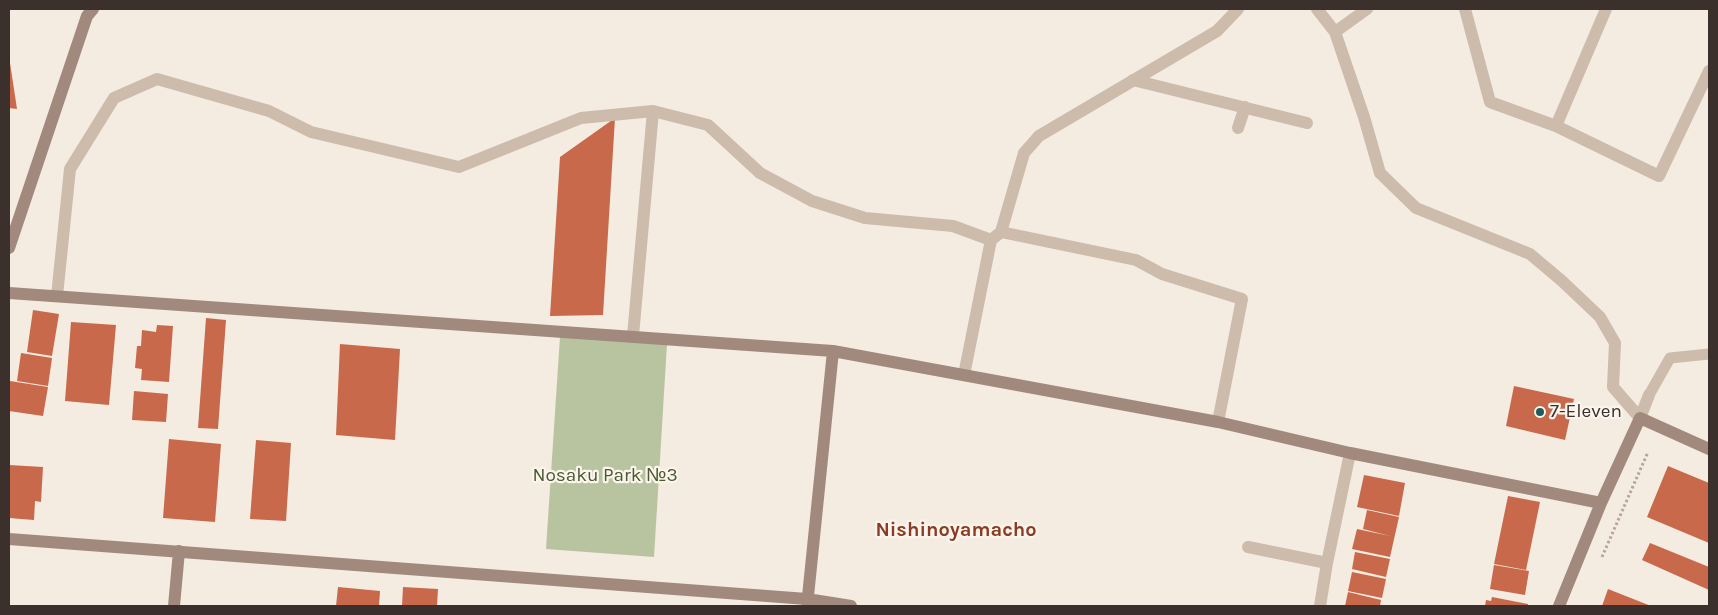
<!DOCTYPE html>
<meta charset="utf-8">
<style>
body{margin:0}
#map{position:relative;width:1718px;height:615px;overflow:hidden;background:#f4ebe1;font-family:Karla,sans-serif}
canvas{display:block}
.frame{position:absolute;inset:0;border:10px solid #3b302b;pointer-events:none}
</style>
<div id="map">
<canvas width="1718" height="615"></canvas>
<div class="frame"></div>
</div>
<script>
const c = document.querySelector('canvas').getContext('2d');
c.lineJoin = 'round';
function fill(path, color) { c.fillStyle = color; c.fill(path, 'evenodd'); }
const poly = rows => new Path2D(rows.map(r => 'M' + r).join(''));
function stroke(path, color, width, dash) { c.strokeStyle = color; c.lineWidth = width; c.lineCap = dash ? 'butt' : 'round'; c.setLineDash(dash || []); c.stroke(path); }
function label(font, color, halo, rows, align = 'center') {
  c.font = font + ' Karla,sans-serif'; c.lineWidth = 4.5; c.setLineDash([]); c.textBaseline = 'middle'; c.strokeStyle = halo; c.fillStyle = color; for (const [text, x, y, turn = 0] of rows) {
    c.save(); c.translate(x, y); c.rotate((+turn || 0) * Math.PI / 180); c.textAlign = isNaN(turn) ? turn : align; if (halo) c.strokeText(text, 0, 0); c.fillText(text, 0, 0); c.restore();
  }
}
const green = poly([
 [560,337,667,344,654,557,546,549]
]);
const building = poly([
 [9,63,10,63,17,109,9,108],
 [615,118,603,315,550,316,560,157],
 [33,310,59,314,52,356,27,352],
 [206,318,226,320,218,429,198,428],
 [71,322,116,325,109,405,65,401],
 [157,325,173,326,169,382,141,380,142,369,135,368,137,346,141,346,142,330,156,332],
 [340,344,400,349,395,440,336,435],
 [21,353,52,358,48,386,17,381],
 [10,381,48,387,43,416,9,411],
 [1514,386,1574,399,1565,440,1506,426],
 [134,391,168,394,166,422,132,420],
 [169,439,221,444,215,522,163,518],
 [256,440,291,443,286,521,250,519],
 [9,465,43,467,41,502,35,501,34,520,9,518],
 [1668,466,1709,483,1709,543,1647,517],
 [1364,475,1405,483,1399,516,1357,507],
 [1508,496,1540,502,1526,570,1494,564],
 [1367,510,1399,517,1390,557,1352,549,1357,529,1390,536,1363,529],
 [1650,543,1709,567,1709,590,1642,560],
 [1355,552,1390,559,1386,577,1352,569],
 [1494,565,1529,571,1525,595,1490,589],
 [1352,572,1386,579,1382,598,1348,591],
 [338,587,380,591,379,606,336,606],
 [403,587,438,589,437,606,402,606],
 [1608,589,1651,606,1602,606],
 [1348,592,1381,600,1380,606,1345,606],
 [1492,597,1528,604,1528,606,1485,606,1486,600,1491,601]
]);
const path = poly([
 [1602,557,1648,452]
]);
const lane = poly([
 [1649,395,1670,358,1709,354]
]);
const street = poly([
 [1317,9,1335,32,1364,117,1380,173,1416,208,1530,254,1562,281,1600,317,1615,343,1613,387,1640,418,1649,395],
 [1465,9,1490,102,1556,126,1659,176,1709,71],
 [1335,32,1367,9],
 [1133,80,1307,123],
 [1556,126,1606,9],
 [1238,128,1245,107],
 [1001,232,1136,260,1162,274,1242,299,1218,422],
 [57,296,70,169,114,98,157,79,269,111,311,132,459,167,581,118,653,111,708,125,760,173,812,201,865,218,953,226,991,240],
 [633,336,653,111],
 [964,375,991,240,1001,232,1024,153,1039,136,1217,31,1238,9],
 [1248,547,1327,563],
 [1320,606,1327,563,1350,453]
]);
const secondary = poly([
 [9,248,87,16,93,9],
 [9,293,833,351,1218,422,1350,453,1601,503],
 [9,539,807,599,851,606],
 [174,606,179,551],
 [807,606,833,351],
 [1559,606,1601,503,1640,418,1709,449]
]);
const markers = [
 [1540,412,5,"#1f5a5e"]
];
const poiNames = [
 ["7-Eleven",1550,412]
];
const parkNames = [
 ["Nosaku Park №3",605,476]
];
const neighbourhoodNames = [
 ["Nishinoyamacho",956,530]
];
fill(green, '#b8c4a0');
fill(building, '#c8694b');
stroke(path, '#b9a596', 3, [2.5, 2.5]);
stroke(lane, '#cdbbac', 11);
stroke(street, '#cdbbac', 12);
stroke(secondary, '#a18a7d', 12);
for (const [x, y, r, color] of markers) { const dot = new Path2D(); dot.arc(x, y, r, 0, 2 * Math.PI); c.fillStyle = color; c.fill(dot); stroke(dot, '#fbf5ee', 2); }
label('19px', '#3b302b', '#fbf5ee', poiNames, 'left');
label('19px', '#4a5a2e', '#fbf5ee', parkNames);
label('bold 20px', '#8c3b22', '#fbf5ee', neighbourhoodNames);
</script>
